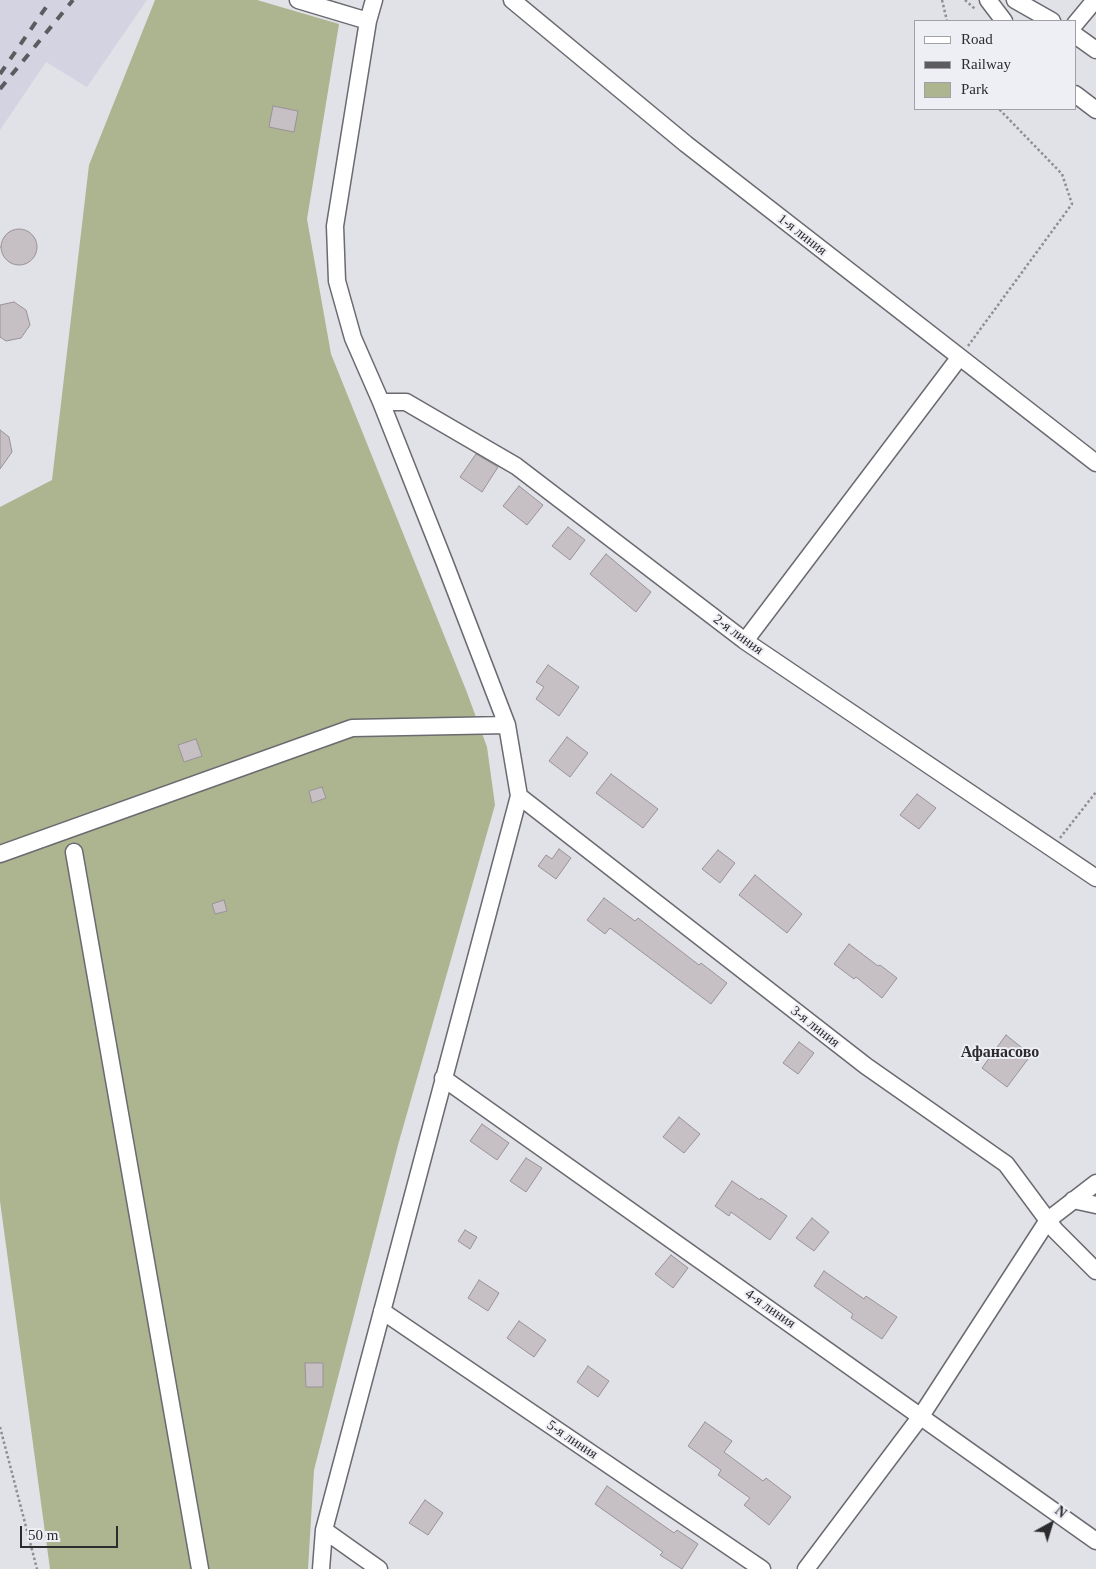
<!DOCTYPE html>
<meta charset="utf-8">
<style>
body{margin:0}
#map{position:relative;width:1096px;height:1569px;overflow:hidden;background:#e1e1e8;font-family:Georgia,serif}
canvas{display:block}
.legend{position:absolute;left:914px;top:20px;width:162px;height:90px;box-sizing:border-box;background:#eeeef5;border:1px solid #a0a0a6;margin:0;padding:6px 9px;list-style:none;font-size:15px;color:#2c2c2f}
.legend li{display:flex;align-items:center;gap:10px;height:25px}
.legend b{width:25px;border:1px solid #a0a0a6}
.north{position:absolute;left:1026px;top:1499px;width:50px;height:50px;-webkit-text-stroke:4px #eeeef5;paint-order:stroke;rotate:39deg;font-size:14px;font-weight:700;line-height:20px;text-align:center;color:#2c2c2f}
.north::after{content:'';display:block;margin:auto;width:18px;height:22px;background:#2c2c2f;clip-path:polygon(50% 0,100% 100%,50% 72%,0 100%)}
.scale{position:absolute;left:20px;top:1526px;width:98px;height:22px;box-sizing:border-box;border:2px solid #2c2c2f;border-top:0;padding-left:6px;font-size:15px;line-height:18px;white-space:nowrap;color:#2c2c2f;-webkit-text-stroke:4px #eeeef5;paint-order:stroke}
</style>
<div id="map">
<canvas width="1096" height="1569"></canvas>
<ul class="legend">
<li><b style="height:6px;background:#fff"></b>Road</li>
<li><b style="height:6px;background:#5c5c60"></b>Railway</li>
<li><b style="height:14px;background:#acb490"></b>Park</li>
</ul>
<div class="north">N</div>
<div class="scale">50 m</div>
</div>
<script>
const c = document.querySelector('canvas').getContext('2d');
c.lineJoin = 'round';
function fill(path, color) { c.fillStyle = color; c.fill(path, 'evenodd'); }
const poly = rows => new Path2D(rows.map(r => 'M' + r).join(''));
function stroke(path, color, width, dash) { c.strokeStyle = color; c.lineWidth = width; c.lineCap = dash ? 'butt' : 'round'; c.setLineDash(dash || []); c.stroke(path); }
function label(font, color, halo, rows, align = 'center') {
  c.font = font + ' Georgia,serif'; c.lineWidth = 4; c.setLineDash([]); c.textBaseline = 'middle'; c.strokeStyle = halo; c.fillStyle = color; for (const [text, x, y, turn = 0] of rows) {
    c.save(); c.translate(x, y); c.rotate((+turn || 0) * Math.PI / 180); c.textAlign = isNaN(turn) ? turn : align; if (halo) c.strokeText(text, 0, 0); c.fillText(text, 0, 0); c.restore();
  }
}
const built = poly([
 [0,0,147,0,87,87,46,62,0,130]
]);
const green = poly([
 [155,0,257,0,339,24,307,219,331,354,466,690,487,747,495,805,398,1145,314,1470,308,1569,50,1569,0,1201,0,507,52,480,89,165]
]);
const building = poly([
 [273,106,298,111,294,132,269,127,273,106],
 '1 247a18 18 0 1 1 36 0a18 18 0 1 1-36 0Z',
 [14,302,26,310,30,325,21,338,6,341,0,337,0,305,14,302],
 [0,430,9,437,12,452,0,469,0,430],
 [476,454,498,467,482,492,460,477,476,454],
 [519,486,543,505,527,525,503,506,519,486],
 [568,527,585,540,570,560,552,546,568,527],
 [606,554,651,592,636,612,590,574,606,554],
 [548,665,579,687,559,716,536,699,544,687,536,682,548,665],
 [567,737,588,753,570,777,549,761,567,737],
 [196,739,202,756,184,762,178,745,196,739],
 [611,774,658,809,643,828,596,793,611,774],
 [322,787,326,798,312,803,309,791,322,787],
 [917,794,936,808,919,829,900,815,917,794],
 [559,849,571,858,556,879,538,866,546,855,552,859,559,849],
 [718,850,735,863,720,883,702,869,718,850],
 [755,875,802,914,787,933,739,895,755,875],
 [604,898,635,921,638,918,699,965,701,963,727,983,711,1004,610,928,605,934,587,920,604,898],
 [224,900,227,911,215,914,212,904,224,900],
 [849,944,878,966,880,965,897,978,882,998,856,977,854,979,834,964,849,944],
 [1006,1035,1031,1055,1007,1087,982,1068,1006,1035],
 [799,1042,814,1053,798,1074,783,1063,799,1042],
 [679,1117,700,1134,684,1153,663,1137,679,1117],
 [482,1124,509,1143,497,1160,470,1141,482,1124],
 [526,1158,542,1168,526,1192,510,1181,526,1158],
 [732,1181,760,1200,761,1198,787,1216,770,1240,731,1212,729,1216,715,1206,732,1181],
 [812,1218,829,1232,814,1251,796,1238,812,1218],
 [465,1230,477,1237,470,1249,458,1241,465,1230],
 [671,1255,688,1268,673,1288,655,1274,671,1255],
 [824,1271,864,1299,866,1296,897,1317,882,1339,851,1318,853,1314,814,1286,824,1271],
 [479,1280,499,1293,488,1311,468,1298,479,1280],
 [519,1321,546,1340,534,1357,507,1338,519,1321],
 [305,1363,323,1363,323,1387,306,1387,305,1363],
 [588,1366,609,1381,598,1397,577,1382,588,1366],
 [705,1422,732,1441,724,1452,763,1481,766,1478,791,1497,769,1525,744,1505,750,1498,718,1475,721,1470,688,1446,705,1422],
 [607,1486,674,1533,677,1530,698,1544,682,1569,660,1555,663,1552,595,1504,607,1486],
 [425,1500,443,1513,428,1535,409,1523,425,1500]
]);
const path = poly([
 [942,0,947,21],
 [965,0,975,9],
 [968,346,1072,204,1062,174,999,109],
 [1060,838,1096,792],
 [0,1427,37,1569]
]);
const minor = poly([
 [298,0,368,21],
 [512,0,686,144,1096,463],
 [988,0,1004,21],
 [1015,0,1052,21],
 [1075,24,1095,0],
 [1075,35,1096,50],
 [1075,94,1096,110],
 [381,402,406,402,516,466,745,641,1096,878],
 [745,641,959,358],
 [519,796,866,1066,1006,1164,1055,1230,1096,1271],
 [74,852,200,1569],
 [0,854,352,728,507,725],
 [443,1078,1096,1541],
 [1073,1200,1096,1205],
 [382,1311,762,1569],
 [324,1530,379,1569],
 [321,1569,324,1530,519,796,507,725,444,561,381,402,353,338,337,281,335,226,368,21,374,0],
 [806,1569,921,1416,1048,1220,1096,1183]
]);
const rail = poly([
 [0,74,51,0],
 [0,89,73,0]
]);
const streetNames = [
 ["1-я линия",802,235,38],
 ["2-я линия",738,635,36],
 ["3-я линия",815,1027,38],
 ["4-я линия",770,1309,35],
 ["5-я линия",572,1440,34]
];
const quarterNames = [
 ["Афанасово",1000,1053]
];
fill(built, '#d3d3e1');
fill(green, '#acb490');
fill(building, '#c6bfc3');
stroke(building, '#999397', 1);
stroke(minor, '#6a6a70', 19);
stroke(path, '#8d8d92', 2.5, [2.5, 2.5]);
stroke(minor, '#fff', 16);
stroke(rail, '#5c5c60', 4, [9, 9]);
label('14px', '#2c2c2f', '#eeeef5', streetNames);
label('bold 16px', '#2c2c2f', '#eeeef5', quarterNames);
</script>
